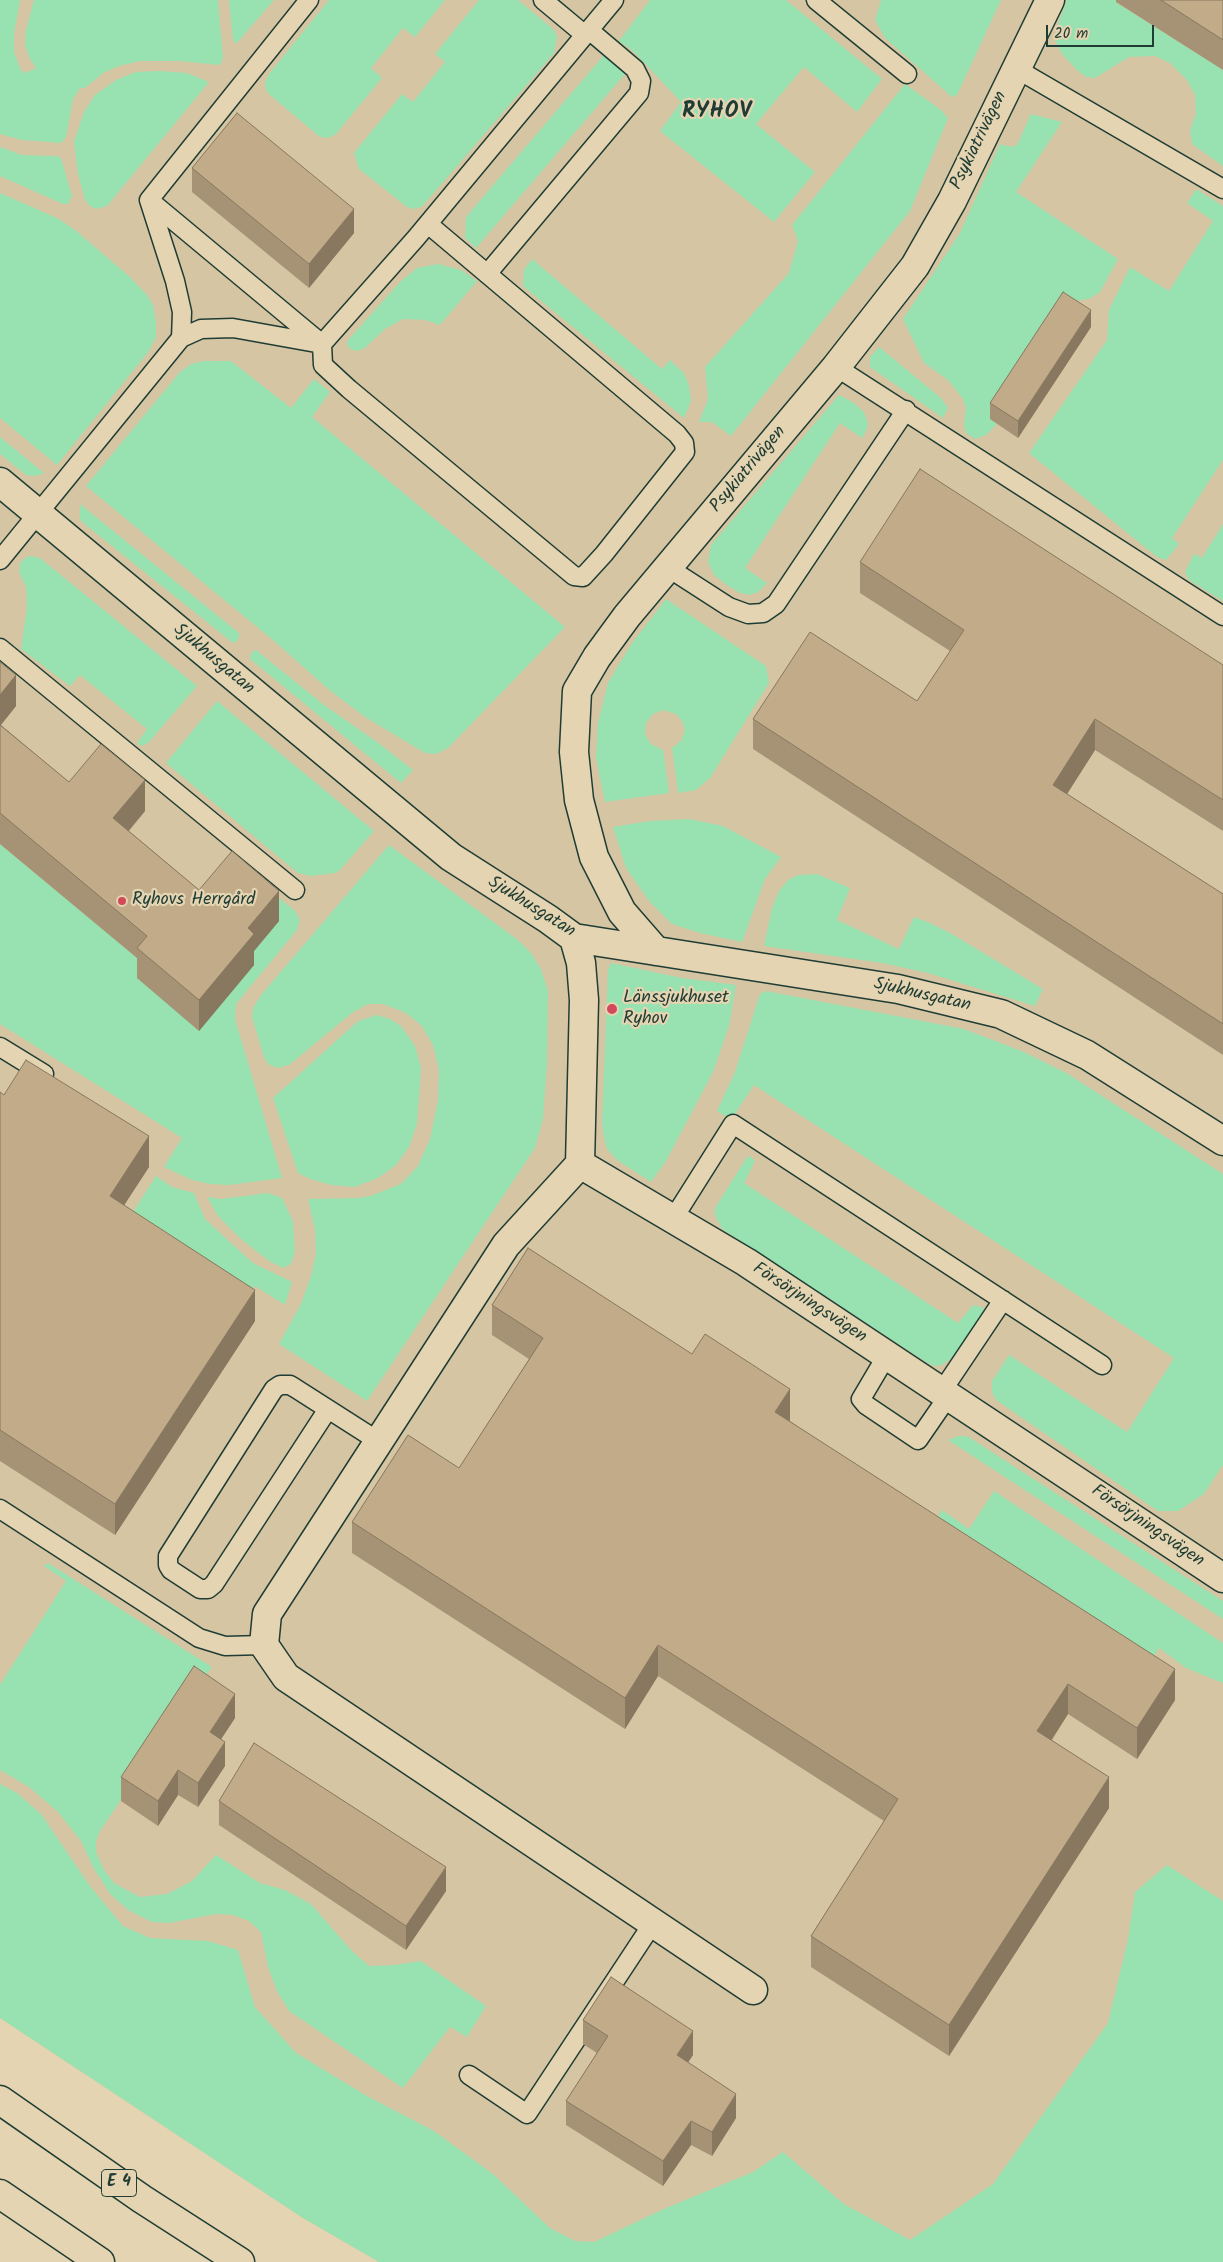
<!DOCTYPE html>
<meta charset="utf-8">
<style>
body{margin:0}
#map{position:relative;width:1223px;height:2262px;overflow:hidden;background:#e5d4b1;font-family:Kalam,sans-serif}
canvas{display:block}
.scale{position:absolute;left:1046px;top:25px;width:108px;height:22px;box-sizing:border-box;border:2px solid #1f3d34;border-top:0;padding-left:6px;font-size:15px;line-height:18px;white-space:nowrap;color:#1f3d34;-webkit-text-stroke:4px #e5d4b1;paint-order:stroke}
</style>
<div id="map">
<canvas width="1223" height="2262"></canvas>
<div class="scale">20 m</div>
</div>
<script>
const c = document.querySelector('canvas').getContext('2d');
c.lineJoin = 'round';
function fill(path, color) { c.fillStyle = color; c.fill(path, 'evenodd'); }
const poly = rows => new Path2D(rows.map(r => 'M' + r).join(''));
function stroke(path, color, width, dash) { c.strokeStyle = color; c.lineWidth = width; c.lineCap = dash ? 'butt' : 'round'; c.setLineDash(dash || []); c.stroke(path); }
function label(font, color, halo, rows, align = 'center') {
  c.font = font + ' Kalam,sans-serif'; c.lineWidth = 4.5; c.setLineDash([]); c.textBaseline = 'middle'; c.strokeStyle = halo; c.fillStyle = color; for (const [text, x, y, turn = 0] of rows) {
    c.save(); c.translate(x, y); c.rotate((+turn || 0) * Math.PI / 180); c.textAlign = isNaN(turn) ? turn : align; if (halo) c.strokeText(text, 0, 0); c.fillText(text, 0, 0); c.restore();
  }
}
const built = poly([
 [0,0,1223,0,1223,2262,379,2262,303,2218,0,2018]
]);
const green = poly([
 [0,0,20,0,14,34,14,52,21,70,25,73,36,68,30,59,25,45,26,30,34,0,218,0,223,58,220,65,179,61,140,61,119,66,103,73,85,88,80,88,73,99,66,137,61,143,22,140,0,134],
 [229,0,274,0,236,44,233,40],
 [329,0,445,0,415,37,403,28,371,68,382,78,336,134,328,138,320,137,270,95,266,90,265,82,269,74],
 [479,0,518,0,553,29,557,37,554,53,427,201,421,207,414,209,407,207,359,169,354,153,402,94,413,102,445,62,435,54],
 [650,0,786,0,882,79,857,112,804,67,756,124,815,172,774,222,660,131,681,102,634,52,619,41],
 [881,0,1001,0,957,95,952,97,885,38,875,20],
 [1067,0,1118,0,1117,3,1223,70,1223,166,1192,144,1190,130,1196,114,1195,95,1187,80,1170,63,1155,56,1129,57,1095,78,1086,77,1077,70,1062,54,1055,40,1059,21],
 [604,55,625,74,476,248,465,238,466,217],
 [159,71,187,73,209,82,107,206,96,209,90,206,85,200,78,174,74,142,84,112,95,95,116,80,136,72],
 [905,84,941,110,948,118,910,211,731,436,712,422,699,422,708,399,705,367,789,273,798,241,792,225],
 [1031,114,1062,122,1016,192,1118,259,1100,292,1089,299,1074,301,990,419,997,424,986,435,975,439,966,433,964,425,966,408,963,399,948,380,924,363,903,319,960,233,1000,144,1011,147,1017,145],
 [0,147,22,155,56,156,61,158,72,196,68,204,63,204,0,176],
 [1196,189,1223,206,1223,460,1172,538,1179,544,1166,560,1157,557,1029,453,1107,340,1109,310,1130,267,1169,291,1213,221,1187,203],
 [0,193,57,218,75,230,130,277,147,295,153,305,156,322,156,337,149,351,57,465,0,418],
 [532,259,662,369,670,360,684,373,689,386,691,401,684,418,523,286,524,270],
 [438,264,461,270,477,281,440,325,425,320,403,319,385,329,365,348,357,351,350,349,347,344,348,340,401,281,417,268],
 [879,347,941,398,948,408,943,418,870,367,870,357],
 [204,361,231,361,291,408,314,379,330,392,312,417,565,627,448,748,436,754,425,753,365,717,328,689,274,641,86,486,180,372,191,364],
 [839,395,854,403,864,412,868,424,866,431,862,438,840,423,745,568,767,583,758,592,750,595,740,593,728,586,714,575,708,562,711,545],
 [0,437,44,473,35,476,26,475,0,454],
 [80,504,239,633,239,638,236,642,233,643,87,526,80,520],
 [1223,524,1223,601,1189,580,1185,572,1194,554,1202,558],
 [31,556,40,558,197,686,149,742,142,746,137,743,147,729,80,675,70,686,21,649,27,607,26,587,19,572,20,563,25,558],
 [666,599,766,666,769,683,710,778,696,790,678,793,672,748,681,741,685,730,682,721,676,714,663,710,653,714,646,723,645,734,651,744,663,750,669,793,605,802,596,758,598,723,608,683,632,643],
 [256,650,324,705,377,742,413,770,401,783,250,659,251,653],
 [217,701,374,831,340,870,335,873,311,876,298,873,166,763],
 [689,819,723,826,781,857,765,879,742,942,700,933,672,924,649,901,626,868,613,827,650,821],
 [0,844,147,966,199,1030,254,965,246,871,295,911,300,920,297,930,236,1004,235,1019,282,1178,229,1185,210,1184,192,1180,164,1167,182,1138,0,1024],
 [389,845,518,940,531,953,541,969,548,991,547,1064,543,1119,535,1148,367,1401,279,1344,301,1304,311,1276,316,1253,315,1230,308,1199,358,1198,370,1196,401,1184,418,1166,430,1139,438,1100,439,1070,433,1045,421,1025,404,1012,383,1004,368,1004,352,1013,289,1065,277,1068,268,1064,264,1057,252,1017,253,1008,261,995],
 [817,874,850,888,837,920,899,949,914,917,930,923,952,934,1043,989,1035,1006,928,973,882,963,764,946,772,908,779,891,788,880,798,875],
 [611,963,682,978,736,985,729,1026,713,1072,666,1161,651,1182,617,1160,607,1149,604,1137,602,1123,608,970],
 [766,991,964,1029,1024,1052,1068,1074,1223,1174,1223,1465,1204,1494,1178,1511,1158,1511,996,1400,992,1392,992,1381,1009,1355,1127,1432,1174,1358,754,1085,731,1120,717,1111,735,1072,760,994],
 [377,1015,390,1019,401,1026,415,1046,421,1068,417,1124,409,1147,396,1165,378,1178,355,1187,331,1185,310,1179,298,1173,273,1098,358,1021],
 [750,1156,755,1161,744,1183,958,1323,973,1305,982,1307,985,1310,983,1314,957,1354,942,1365,935,1366,929,1364,722,1229,715,1215,715,1208,747,1157],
 [156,1176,172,1187,194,1193,205,1219,253,1263,292,1282,285,1305,255,1286,245,1304,133,1212],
 [268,1193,282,1198,293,1221,295,1251,291,1264,283,1268,269,1261,242,1240,218,1216,207,1197,221,1199],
 [958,1436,967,1436,1223,1601,1223,1619,948,1440],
 [994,1491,1223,1643,1223,1683,1186,1668,1159,1648,1141,1678,924,1539,942,1510,969,1529],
 [48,1563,212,1667,194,1691,100,1831,96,1841,96,1852,104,1870,114,1883,140,1897,167,1894,192,1881,216,1855,260,1883,285,1890,311,1904,351,1950,369,1966,394,1965,421,1961,486,2006,467,2037,450,2027,403,2088,289,2011,277,1991,268,1967,261,1932,249,1921,233,1915,216,1914,169,1923,152,1922,128,1910,110,1894,93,1867,81,1841,58,1812,29,1787,0,1770,0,1685,66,1581,44,1566],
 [0,1784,17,1793,41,1814,90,1886,123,1926,150,1938,208,1941,238,1950,255,2007,296,2053,367,2096,434,2131,493,2174,550,2228,575,2241,594,2242,666,2208,753,2172,783,2152,844,2204,910,2240,993,2184,1108,2023,1128,1939,1135,1892,1167,1865,1223,1901,1223,2262,379,2262,303,2218,0,2018]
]);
const lane = poly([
 [309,0,149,200,322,344,416,238,614,0],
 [543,0,585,35],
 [816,0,907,74],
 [1015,68,1223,189],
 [149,200,175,281,182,312,181,338],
 [487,274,639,93,641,81,635,69,589,30],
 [836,367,1223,616],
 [0,560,181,338,201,329,233,328,322,344,323,365,349,389,574,576,583,577,604,554,685,452,684,443,677,434,428,224],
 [667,567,729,607,748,614,763,613,776,604,906,410],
 [0,648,295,890],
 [0,1047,44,1074],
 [673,1219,733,1124,1102,1365],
 [887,1355,861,1399,866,1405,918,1440,949,1395],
 [942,1391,1003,1300],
 [328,1409,214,1584,208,1589,200,1589,171,1570,168,1565,168,1556,274,1389,280,1385,290,1385,295,1388,378,1441],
 [0,1509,199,1638,225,1646,264,1645],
 [469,2075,527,2114,653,1923]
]);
const street = poly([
 [0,482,451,857,548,919,574,938,898,989,1001,1014,1087,1055,1223,1141],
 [574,938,581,963,584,1000,580,1164,746,1262,1223,1578],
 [656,951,622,912,594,857,579,800,574,752,577,691,597,657,627,616,836,367,915,266,952,201,1050,0],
 [580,1164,506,1245,267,1614,264,1645,286,1677,753,1990]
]);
const highway = poly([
 [0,2100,142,2199,240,2262],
 [0,2194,100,2262]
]);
const wall = poly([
 [1116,0,1223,0,1223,70,1116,2],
 [192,168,354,233,309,288,192,192],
 [1091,327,1018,438,990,419,990,403],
 [860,562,1223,665,1223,831,1095,750,1067,794,1223,894,1223,1055,753,749,753,719,917,701,950,651,860,593],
 [0,662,16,706,1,725,69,782,145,811,129,831,199,890,279,921,254,951,254,965,199,1031,137,978,137,958,0,844],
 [0,1092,4,1095,149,1167,124,1205,255,1321,115,1535,0,1461],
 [492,1305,790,1420,790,1421,1175,1700,1137,1759,1068,1714,1052,1740,1109,1808,949,2056,811,1967,811,1936,884,1821,658,1676,625,1729,352,1553,352,1522,459,1468,529,1359,492,1335],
 [235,1718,221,1739,225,1766,198,1807,178,1795,158,1826,121,1801,121,1777],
 [219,1801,446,1891,406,1950,219,1825],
 [583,2020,693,2055,688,2062,736,2118,712,2156,691,2145,663,2186,566,2125,566,2101,597,2053,583,2044]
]);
const shadedWall = poly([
 [354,209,354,233,309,288,309,264],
 [1091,310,1091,327,1018,438,1018,421],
 [16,675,16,706,0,726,0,695],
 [1095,719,1095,750,1053,816,1053,785],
 [145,780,145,811,113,849,113,818],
 [279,891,279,921,254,951,254,965,199,1031,199,1000,248,928],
 [149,1136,149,1167,110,1227,110,1196],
 [255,1290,255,1321,115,1535,115,1504],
 [790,1389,790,1420,775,1443,775,1412],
 [658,1645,658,1676,625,1729,625,1698],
 [1175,1669,1175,1700,1137,1759,1137,1728],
 [1068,1684,1068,1714,1037,1762,1037,1731],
 [235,1694,235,1718,210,1756,210,1732],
 [225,1742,225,1766,198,1807,198,1783],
 [178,1770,178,1795,158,1826,158,1801],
 [1109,1777,1109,1808,949,2056,949,2025],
 [446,1867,446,1891,406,1950,406,1926],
 [693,2031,693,2055,677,2079,677,2055],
 [736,2094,736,2118,712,2156,712,2132],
 [691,2121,691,2145,663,2186,663,2161]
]);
const building = poly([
 [1161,0,1223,0,1223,40,1161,0],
 [237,113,354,209,309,264,192,168,237,113],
 [1063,292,1091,310,1018,421,990,403,1063,292],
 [920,469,1223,665,1223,800,1095,719,1053,785,1223,894,1223,1024,753,719,810,632,917,701,964,630,860,562,920,469],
 [0,662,16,675,0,695,0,662],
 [0,725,69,782,101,744,145,780,113,818,199,890,232,851,279,891,248,928,254,934,199,1000,137,948,147,936,0,813,0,725],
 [26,1060,149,1136,110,1196,255,1290,115,1504,0,1430,0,1092,4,1095,26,1060],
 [528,1248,692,1354,705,1334,790,1389,775,1412,1175,1669,1137,1728,1068,1684,1037,1731,1109,1777,949,2025,811,1936,898,1799,658,1645,625,1698,352,1522,408,1435,459,1468,543,1338,492,1305,528,1248],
 [194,1666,235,1694,210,1732,225,1742,198,1783,178,1770,158,1801,121,1777,194,1666],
 [254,1743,446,1867,406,1926,219,1801,254,1743],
 [611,1977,693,2031,677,2055,736,2094,712,2132,691,2121,663,2161,566,2101,608,2036,583,2020,611,1977]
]);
const markers = [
 [122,901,5,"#d1495b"],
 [612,1009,6,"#d1495b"]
];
const shields = [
 [119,2183,35]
];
const shieldNames = [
 ["E 4",119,2183]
];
const streetNames = [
 ["Psykiatrivägen",980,141,-64],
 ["Psykiatrivägen",749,470,-50],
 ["Sjukhusgatan",213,660,40],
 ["Sjukhusgatan",531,908,32],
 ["Sjukhusgatan",922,996,13],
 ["Försörjningsvägen",809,1304,33],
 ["Försörjningsvägen",1147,1527,34]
];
const poiNames = [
 ["Ryhovs Herrgård",132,901],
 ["Länssjukhuset",623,999],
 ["Ryhov",623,1020]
];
const districtNames = [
 ["RYHOV",717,113]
];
fill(built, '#d6c5a3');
fill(green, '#98e1b0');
stroke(lane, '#1f3d34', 21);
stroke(street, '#1f3d34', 31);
stroke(highway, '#1f3d34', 31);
stroke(lane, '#e5d4b1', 18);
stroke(street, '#e5d4b1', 28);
stroke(highway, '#e5d4b1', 28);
fill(wall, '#a69375');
fill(shadedWall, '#87785f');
fill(building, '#c1ab88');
stroke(building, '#87785f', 1);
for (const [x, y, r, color] of markers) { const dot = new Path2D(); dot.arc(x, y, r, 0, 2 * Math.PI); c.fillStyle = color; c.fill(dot); stroke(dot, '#e5d4b1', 2); }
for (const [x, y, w] of shields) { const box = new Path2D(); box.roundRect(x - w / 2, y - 13.5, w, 27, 4); c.fillStyle = '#e5d4b1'; c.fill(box); stroke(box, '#1f3d34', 1); }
label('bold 16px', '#1f3d34', null, shieldNames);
label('18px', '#1f3d34', '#e5d4b1', streetNames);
label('18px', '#1f3d34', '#e5d4b1', poiNames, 'left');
c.letterSpacing = '1px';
label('bold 22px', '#1f3d34', '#e5d4b1', districtNames);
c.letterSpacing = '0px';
</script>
